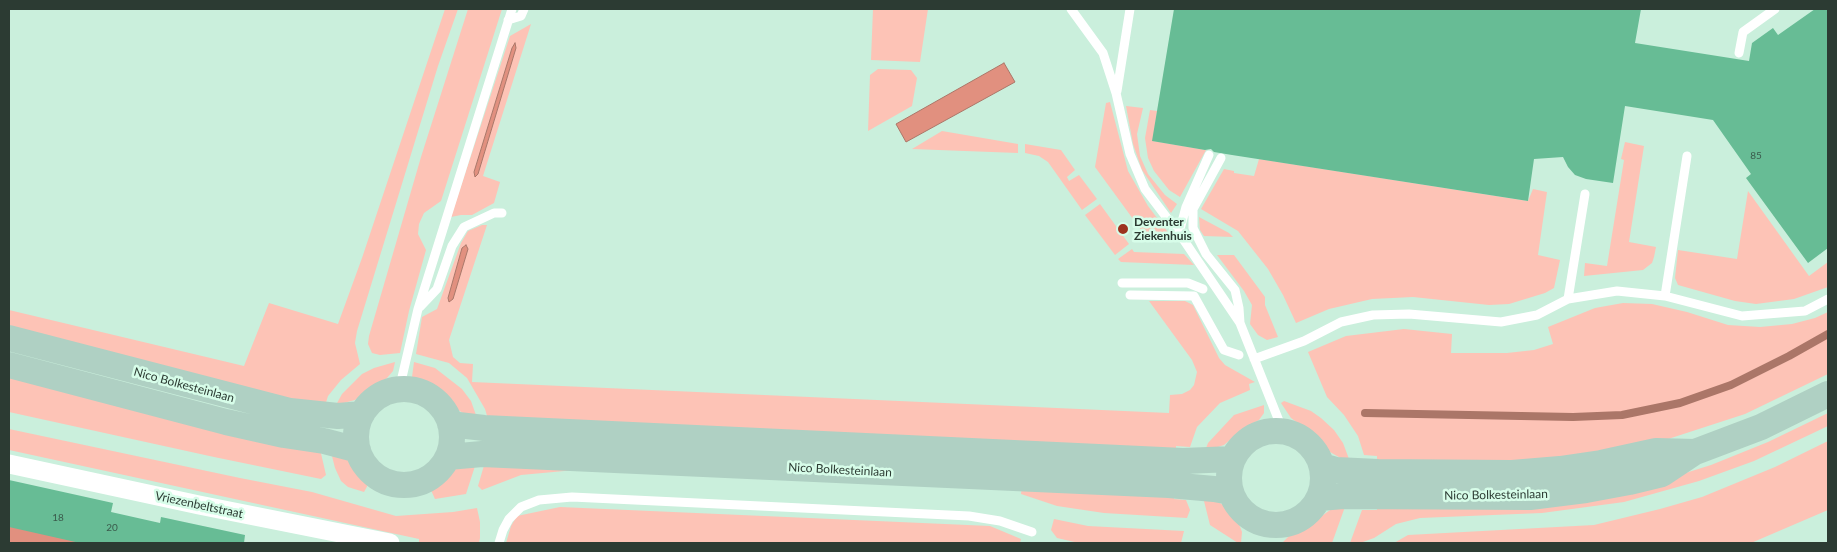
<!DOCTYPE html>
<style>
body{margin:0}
#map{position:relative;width:1837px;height:552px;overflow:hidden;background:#caefdc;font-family:Lato,sans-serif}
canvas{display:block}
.frame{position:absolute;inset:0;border:10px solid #2c3b33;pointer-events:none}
</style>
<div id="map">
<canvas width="1837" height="552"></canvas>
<div class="frame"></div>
</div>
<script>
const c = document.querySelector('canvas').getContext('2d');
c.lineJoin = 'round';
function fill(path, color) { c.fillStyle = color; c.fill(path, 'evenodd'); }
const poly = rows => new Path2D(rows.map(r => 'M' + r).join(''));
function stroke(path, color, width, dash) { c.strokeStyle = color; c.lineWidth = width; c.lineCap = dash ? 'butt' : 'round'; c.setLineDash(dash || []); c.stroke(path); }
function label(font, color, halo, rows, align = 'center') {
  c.font = font + ' Lato,sans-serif'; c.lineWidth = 5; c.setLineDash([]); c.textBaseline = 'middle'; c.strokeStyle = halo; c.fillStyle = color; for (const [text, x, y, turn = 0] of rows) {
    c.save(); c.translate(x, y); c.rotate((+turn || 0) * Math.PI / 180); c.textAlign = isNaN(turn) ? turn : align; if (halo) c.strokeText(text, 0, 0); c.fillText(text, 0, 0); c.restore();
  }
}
const green = poly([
 [445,9,458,9,438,66,357,331,355,343,360,364,341,380,328,396,325,406,294,403,9,330,9,310,244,366,269,303,338,324,362,258],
 [468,9,502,9,441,201,424,213,419,224,418,234,426,250,409,311,400,353,380,355,372,353,368,344,369,336,421,157],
 [873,9,928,9,920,62,871,60],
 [531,24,483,176,500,182,494,203,472,215,461,215,451,217,510,36],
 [515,44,516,48,478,174,476,176,474,172,512,48],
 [878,69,911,70,917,78,912,106,868,131,870,75],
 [1110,102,1128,171,1148,206,1170,235,1144,234,1095,167,1106,103],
 [1126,106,1143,108,1137,134,1140,156,1148,174,1165,195,1177,204,1171,213,1142,170,1133,144],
 [1150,110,1157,111,1153,141,1206,150,1180,197,1169,190,1154,171,1148,158,1145,138],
 [942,131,1018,144,1018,153,912,149],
 [1625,142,1644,146,1629,242,1656,247,1654,257,1652,263,1643,270,1584,276,1585,263,1607,266,1624,160,1621,159],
 [1025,144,1061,150,1075,170,1067,177,1069,181,1079,175,1097,199,1082,210,1048,162,1039,156,1025,153],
 [1259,159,1528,201,1533,189,1547,192,1538,255,1560,260,1554,288,1545,293,1509,304,1489,305,1413,297,1372,299,1329,309,1296,323,1283,295,1268,269,1238,231,1201,209,1224,169,1234,171,1234,173,1254,176],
 [1748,191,1809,276,1828,262,1828,287,1794,299,1756,304,1735,301,1678,285,1675,278,1678,250,1737,259],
 [1100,204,1129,244,1115,255,1085,215],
 [1199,217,1229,233,1233,237,1204,236,1200,230],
 [482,225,487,225,449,340,453,357,460,363,473,364,472,382,1169,413,1170,395,1182,394,1190,390,1194,385,1197,372,1192,360,1149,301,1185,301,1193,305,1219,358,1225,365,1255,382,1249,384,1250,390,1220,403,1197,427,1190,447,1176,446,1176,452,488,419,485,409,467,378,449,363,416,354,422,317,437,309,461,243,468,231],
 [466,245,468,249,453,299,449,301,448,298,462,248],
 [1132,249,1134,252,1184,254,1194,265,1121,262,1118,259],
 [1217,255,1234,255,1265,297,1265,305,1278,337,1267,340,1258,335,1250,324,1252,305,1244,291],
 [1623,303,1652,304,1687,312,1728,325,1760,327,1792,324,1815,318,1828,312,1828,374,1745,414,1665,440,1543,462,1377,463,1377,456,1364,455,1358,436,1344,415,1327,397,1308,352,1346,336,1404,329,1452,334,1451,353,1507,353,1534,350,1553,344,1548,327,1595,308],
 [395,362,393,371,387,378,355,400,336,405,342,394,362,374,374,368],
 [414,362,435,368,462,389,471,401,477,418,463,413,453,407,443,394,432,386,415,381,412,377],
 [9,372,320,449,326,475,321,479,214,457,9,412],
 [1284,401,1311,411,1321,418,1334,430,1343,443,1349,459,1344,460,1330,452,1318,438,1291,418,1281,403],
 [1264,405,1264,413,1259,420,1244,428,1224,445,1205,451,1208,443,1234,415],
 [1828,413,1828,426,1754,461,1699,481,1624,502,1542,513,1420,518,1396,524,1374,538,1360,543,1350,543,1362,510,1377,510,1376,503,1660,481,1711,465,1768,442],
 [9,429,240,478,312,492,396,516,453,512,477,508,480,522,480,538,479,543,419,543,419,539,9,450],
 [1828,441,1828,510,1751,543,1394,543,1408,535,1594,525,1660,509,1702,497,1775,467],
 [331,452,339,453,350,461,369,483,364,492,348,487,341,481,335,468],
 [485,462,575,470,521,475,482,490,478,486],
 [476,463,466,494,435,499,430,488,441,482,453,470],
 [1022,485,1174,492,1174,499,1186,500,1190,510,1187,518,1104,513,1057,506,1021,494],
 [1203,497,1214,499,1223,505,1239,524,1242,532,1241,543,1238,543,1210,525],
 [1346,504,1332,543,1282,543,1291,534,1308,526,1337,505],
 [560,507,990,526,1021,539,1020,543,506,543,511,526,517,516],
 [1054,519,1088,526,1184,531,1181,543,1079,543,1057,538,1051,530]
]);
const water = poly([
 [515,43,516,48,478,174,475,177,474,172,512,48,515,43],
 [1004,63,1015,82,906,142,896,124,1004,63],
 [466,245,468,249,453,299,449,302,448,298,462,248,466,245],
 [9,504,87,524,174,543,9,543,9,504]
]);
const stream = poly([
 [1365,413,1573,417,1622,415,1680,403,1731,385,1789,356,1828,334]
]);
const building = poly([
 [1174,9,1641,9,1635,43,1749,61,1752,43,1773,28,1778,35,1815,9,1828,9,1828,248,1808,263,1746,178,1751,174,1713,120,1625,106,1613,183,1586,179,1575,175,1568,167,1563,157,1534,159,1528,201,1232,155,1214,152,1211,149,1205,150,1152,141],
 [9,480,113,503,111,512,160,523,161,517,245,535,244,543,80,543,9,527]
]);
const lane = poly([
 [1071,9,1103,53,1116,93,1130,154,1145,189,1183,239,1240,323,1283,431],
 [508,20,521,16,524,9],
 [1739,53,1743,32,1775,9],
 [1117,91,1130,9],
 [1221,158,1193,209,1193,228,1206,254,1235,290,1239,308,1240,323],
 [1179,233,1186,207,1209,155],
 [1122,283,1188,283,1203,289],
 [1130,295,1194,296,1224,350,1239,355],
 [1665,296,1687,156],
 [1568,299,1585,194],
 [420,307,437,289,452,246,464,227,494,213,502,213],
 [1254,359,1304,341,1341,322,1373,315,1409,314,1501,322,1537,315,1568,299,1617,291,1665,296,1742,316,1805,311,1828,299],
 [399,390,418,309,512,9],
 [499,543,503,530,509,519,521,507,539,500,572,497,969,516,1000,521,1032,532]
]);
const street = poly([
 [9,464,199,505,390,543]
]);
const secondary = poly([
 [9,338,290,411,338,416,362,414],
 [9,365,226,422,284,435,324,441,358,450],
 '356 437a48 48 0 1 1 96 0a48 48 0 1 1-96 0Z',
 [450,424,484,428,1183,461,1233,459],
 '1229 478a47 47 0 1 1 94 0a47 47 0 1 1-94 0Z',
 [448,457,482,454,1169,485,1214,489,1231,492],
 [1322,466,1336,470,1378,472,1512,473,1560,469,1601,463,1656,451,1695,452],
 [1320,498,1343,496,1530,497,1586,490,1629,482,1662,474,1695,452,1761,427,1828,394]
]);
const markers = [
 [1123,229,6,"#9c321f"]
];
const numberNames = [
 ["85",1756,156],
 ["18",58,518],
 ["20",112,528]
];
const poiNames = [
 ["Deventer",1134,222],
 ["Ziekenhuis",1134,236]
];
const streetNames = [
 ["Nico Bolkesteinlaan",184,385,15],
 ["Nico Bolkesteinlaan",840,470,3],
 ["Nico Bolkesteinlaan",1496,495,-1],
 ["Vriezenbeltstraat",199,505,12]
];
fill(green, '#fdc3b6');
fill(water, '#e1907f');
stroke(water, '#ab7668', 1);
stroke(stream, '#ab7668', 8);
fill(building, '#67bc95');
stroke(lane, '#fff', 9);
stroke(street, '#fff', 19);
stroke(secondary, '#afd0c3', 26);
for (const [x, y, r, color] of markers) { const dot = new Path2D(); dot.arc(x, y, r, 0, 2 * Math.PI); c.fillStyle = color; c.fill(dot); stroke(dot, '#d7fde9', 2); }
label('10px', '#3b5b4c', null, numberNames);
label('bold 12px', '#2c3b33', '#d7fde9', poiNames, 'left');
label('12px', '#2c3b33', '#d7fde9', streetNames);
</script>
